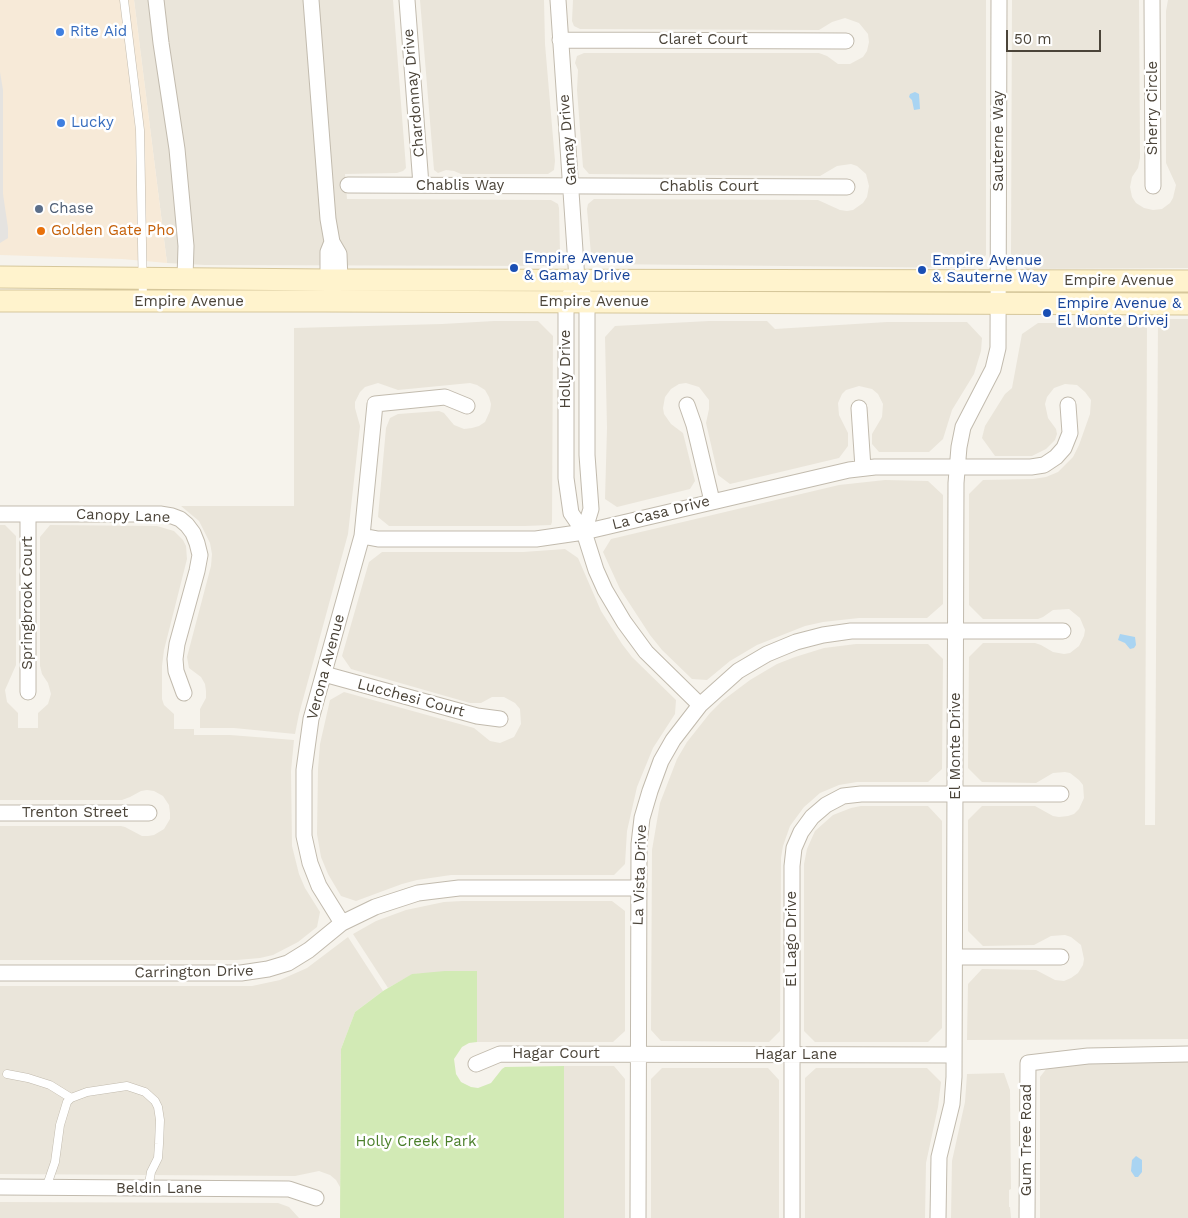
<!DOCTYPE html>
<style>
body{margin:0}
#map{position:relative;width:1188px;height:1218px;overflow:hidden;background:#f6f3ec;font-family:"Work Sans",sans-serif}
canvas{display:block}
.scale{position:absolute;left:1006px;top:30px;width:95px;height:22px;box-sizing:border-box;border:2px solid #4b4439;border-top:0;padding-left:6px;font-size:15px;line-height:18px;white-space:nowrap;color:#4b4439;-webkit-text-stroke:4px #fff;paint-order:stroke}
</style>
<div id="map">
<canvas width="1188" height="1218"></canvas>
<div class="scale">50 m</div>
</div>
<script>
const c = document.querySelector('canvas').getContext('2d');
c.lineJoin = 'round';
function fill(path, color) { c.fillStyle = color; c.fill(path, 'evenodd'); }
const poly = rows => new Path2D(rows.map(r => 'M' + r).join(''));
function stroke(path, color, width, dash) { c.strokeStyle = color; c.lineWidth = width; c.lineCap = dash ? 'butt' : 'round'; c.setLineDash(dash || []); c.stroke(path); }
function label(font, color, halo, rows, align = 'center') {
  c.font = font + ' "Work Sans",sans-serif'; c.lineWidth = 5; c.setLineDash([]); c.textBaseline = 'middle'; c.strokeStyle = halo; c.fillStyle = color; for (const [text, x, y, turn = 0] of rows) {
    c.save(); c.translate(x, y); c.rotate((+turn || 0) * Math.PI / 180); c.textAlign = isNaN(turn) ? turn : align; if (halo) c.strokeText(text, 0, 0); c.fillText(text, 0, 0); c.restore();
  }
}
const residential = poly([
 [134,0,393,0,406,168,403,171,397,173,345,174,347,199,551,200,558,204,559,208,560,253,546,266,205,265,167,263],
 [420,0,544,0,545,44,555,161,554,170,548,174,461,174,454,171,446,170,438,173,434,170],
 [573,0,986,0,986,255,971,268,603,264,591,254,587,209,588,204,594,199,818,200,840,210,847,211,853,210,863,203,867,197,869,186,866,174,857,166,851,164,837,166,820,176,589,174,583,167,577,90,578,70,575,63,577,56,584,53,819,53,827,56,838,64,850,64,863,57,867,51,869,42,868,34,859,23,845,18,832,22,819,30,580,29,574,26,572,21],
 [1012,0,1139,0,1140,158,1138,168,1132,177,1130,187,1132,197,1136,203,1144,208,1153,210,1162,209,1170,203,1173,198,1176,185,1166,163,1166,11,1168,0,1188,0,1188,268,1026,269,1011,255],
 [1158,319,1188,319,1188,1039,967,1040,968,984,982,969,1036,970,1055,980,1064,981,1071,978,1078,973,1083,965,1084,959,1081,945,1071,937,1065,935,1051,936,1034,945,983,946,968,931,968,820,982,806,1035,806,1053,816,1059,817,1068,816,1074,814,1079,809,1084,798,1083,785,1079,780,1070,773,1065,772,1053,773,1036,783,982,782,968,768,969,657,983,643,1035,643,1041,645,1053,652,1064,654,1070,653,1079,646,1084,636,1085,630,1080,618,1069,609,1053,610,1043,617,1038,619,983,619,969,605,969,494,983,480,1033,479,1046,477,1058,472,1073,457,1079,445,1090,414,1091,400,1085,392,1077,385,1065,384,1054,388,1047,397,1045,404,1048,418,1056,429,1057,434,1055,440,1046,449,1032,456,995,456,982,438,985,426,1005,394,1012,388,1022,334,1038,323,1147,323,1145,825,1155,825],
 [494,321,538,321,553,336,552,522,551,525,525,526,389,526,378,517,386,428,390,418,398,414,439,411,444,413,454,425,464,429,472,428,479,426,485,422,490,411,491,404,489,397,485,390,477,385,470,383,398,390,378,383,365,387,360,392,355,402,355,408,360,426,348,534,299,714,295,734,234,728,200,728,200,709,206,698,206,691,205,684,201,677,189,668,187,657,211,566,212,554,210,543,199,521,181,506,294,506,294,328,442,324],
 [709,321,767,321,775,329,887,322,967,322,982,338,981,351,974,374,952,410,943,439,929,452,879,452,872,444,872,434,882,417,883,404,878,394,872,389,859,386,846,390,842,394,838,403,839,415,848,433,848,446,839,458,730,484,718,475,706,423,709,409,709,400,699,387,686,383,679,384,671,389,665,397,663,408,664,414,671,424,683,433,695,481,690,489,617,507,605,499,607,428,605,337,615,326],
 [885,480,928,481,943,495,943,604,927,618,859,618,823,622,805,626,757,645,730,661,707,680,692,679,662,650,650,635,620,589,603,552,611,539,839,485],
 [0,525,5,525,16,536,16,665,5,690,7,702,18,713,18,728,38,728,38,713,48,704,51,694,48,683,42,674,40,666,40,537,50,525,157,526,174,531,183,540,186,546,187,559,164,650,162,666,162,699,164,705,174,714,174,729,194,729,194,735,230,735,294,740,291,771,292,846,299,874,305,888,320,912,317,927,298,942,273,955,260,958,237,960,0,960,0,826,121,826,125,827,142,836,148,836,154,835,164,829,170,819,170,813,169,805,163,796,154,791,147,790,141,791,130,797,122,800,0,800],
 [565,549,578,558,601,611,622,644,632,657,676,700,675,714,653,748,637,787,627,831,625,864,614,875,451,875,417,880,402,884,356,901,341,896,328,874,321,857,317,834,318,769,320,744,330,700,344,692,474,728,490,741,500,743,514,737,521,724,520,709,515,703,504,697,492,697,481,703,470,703,351,669,342,656,369,562,382,552,523,552],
 [856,644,928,644,943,659,942,769,928,782,857,782,839,785,820,793,811,801,804,807,790,826,783,846,781,858,780,1031,769,1042,661,1041,651,1030,652,850,660,803,677,759,687,742,710,713,722,701,750,680,777,664,795,657,824,648],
 [861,806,928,806,942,821,942,1028,928,1042,815,1042,804,1031,804,864,807,849,815,831,833,815,851,808],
 [462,901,612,901,625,911,625,1031,613,1042,477,1042,477,971,413,974,388,988,353,934,376,921,406,910,444,902],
 [348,937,383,991,355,1012,341,1049,340,1187,336,1180,330,1175,319,1171,295,1176,0,1174,0,986,252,986,280,980,307,968],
 [1098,1062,1188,1062,1188,1218,1040,1218,1040,1077,1047,1068],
 [564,1066,614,1066,625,1079,625,1218,564,1218],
 [662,1068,768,1068,779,1080,779,1218,651,1218,651,1079],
 [816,1068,927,1068,941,1082,938,1107,926,1163,925,1218,805,1218,805,1078],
 [1004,1073,1010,1090,1011,1189,1009,1190,1009,1207,1010,1207,1011,1218,951,1218,952,1161,965,1102,967,1074],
 [0,1202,278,1203,289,1207,299,1218,0,1218]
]);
const commercial = poly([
 [0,0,134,0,167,263,122,259,0,255]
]);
const green = poly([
 [445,971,477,971,477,1042,469,1043,462,1047,454,1059,456,1074,461,1082,471,1087,478,1088,491,1083,502,1069,505,1067,564,1066,564,1218,340,1218,341,1049,355,1012,383,991,412,974]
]);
const parking = poly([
 [0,72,3,90,3,194,8,228,8,238,0,243]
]);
const water = poly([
 [915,92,919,94,920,109,914,110,912,100,909,97,910,94],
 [1120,634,1135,637,1136,645,1134,648,1130,649,1125,643,1118,640],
 [1136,1156,1142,1160,1142,1172,1138,1177,1135,1177,1131,1171,1132,1160]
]);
const lane = poly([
 [124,0,140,130,143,300],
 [7,1074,28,1078,50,1085,71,1098],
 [46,1188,55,1162,60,1125,67,1102,71,1098,87,1092,127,1086,145,1092,155,1101,158,1107,160,1120,159,1144,158,1158,151,1172,148,1189]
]);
const street = poly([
 [156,0,161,43,177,149,186,246,185,278],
 [311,0,328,219,332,242,339,254,340,280],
 [407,0,421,185],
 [558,0,577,280,587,302,587,455,591,509,584,532],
 [1152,0,1153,186],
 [560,40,846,41],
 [348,185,847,187],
 [328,280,328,252,332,242],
 [571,293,566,302,566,478,571,513,584,532,596,570,605,590,624,622,646,652,700,705],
 [687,405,694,425,712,501],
 [859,408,863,468],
 [0,514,160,514,172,516,180,519,187,525,193,533,197,543,200,555,197,571,177,644,175,659,176,671,184,693],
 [362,536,378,539,536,539,584,532,849,470,875,467,1031,467,1044,465,1056,457,1064,448,1070,433,1068,405],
 [324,674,477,716,500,719],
 [28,692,28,514],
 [0,813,149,813],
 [342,923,319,886,310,863,304,836,304,770,311,719,362,536,375,404,445,397,467,406],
 [955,957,1061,957],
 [0,973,241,973,268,969,288,963,309,950,342,923,375,907,418,893,459,888,638,888],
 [476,1064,500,1054,954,1055],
 [0,1187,289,1189,316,1198],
 [638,1218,639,844,642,818,650,791,661,761,673,740,700,705,738,671,767,654,796,642,823,635,851,631,1063,631],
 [792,1218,792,866,794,848,801,832,812,817,826,805,843,796,861,794,1061,794],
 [938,1218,939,1157,952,1104,954,1077,956,483,959,447,963,427,993,369,998,348,999,0],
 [1027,1218,1028,1063,1088,1056,1188,1054]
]);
const secondary = poly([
 [0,277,328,280,1188,281],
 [0,301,325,301,1188,304]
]);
const markers = [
 [60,32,5,"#3f7fe0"],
 [61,123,5,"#3f7fe0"],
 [39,209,5,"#5c6f8a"],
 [41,231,5,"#e8710a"],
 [514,268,5,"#1a4fb4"],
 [922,270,5,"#1a4fb4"],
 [1047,313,5,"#1a4fb4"]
];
const shopNames = [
 ["Rite Aid",70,32],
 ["Lucky",71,123]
];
const streetNames = [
 ["Claret Court",703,40],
 ["Chardonnay Drive",414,93,-95],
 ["Sherry Circle",1153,108,-90],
 ["Gamay Drive",568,140,-95],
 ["Sauterne Way",999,141,-90],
 ["Chablis Way",460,186],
 ["Chablis Court",709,187],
 ["Empire Avenue",1119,281],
 ["Empire Avenue",189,302],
 ["Empire Avenue",594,302],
 ["Holly Drive",566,369,-90],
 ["La Casa Drive",661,513,-14],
 ["Canopy Lane",123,516,2],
 ["Springbrook Court",28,603,-90],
 ["Verona Avenue",326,667,-75],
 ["Lucchesi Court",411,698,15],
 ["El Monte Drive",956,746,-90],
 ["Trenton Street",75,813],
 ["La Vista Drive",640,875,-88],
 ["El Lago Drive",792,939,-90],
 ["Carrington Drive",194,972,-1],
 ["Hagar Court",556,1054],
 ["Hagar Lane",796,1055],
 ["Gum Tree Road",1027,1140,-90],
 ["Beldin Lane",159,1189]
];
const serviceNames = [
 ["Chase",49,209]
];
const foodNames = [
 ["Golden Gate Pho",51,231]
];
const transitNames = [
 ["Empire Avenue",524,259],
 ["& Gamay Drive",524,276],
 ["Empire Avenue",932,261],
 ["& Sauterne Way",932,278],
 ["Empire Avenue &",1057,304],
 ["El Monte Drivej",1057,321]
];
const parkNames = [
 ["Holly Creek Park",416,1142]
];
fill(residential, '#eae5da');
fill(commercial, '#f7ead8');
fill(green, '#d2eab5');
fill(parking, '#e5e3e0');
fill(water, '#a9d4f2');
stroke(lane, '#c2bbae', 9);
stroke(street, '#c2bbae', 17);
stroke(secondary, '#d6c79b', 23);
stroke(lane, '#fff', 8);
stroke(street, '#fff', 15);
stroke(secondary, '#fff3cd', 21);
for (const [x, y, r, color] of markers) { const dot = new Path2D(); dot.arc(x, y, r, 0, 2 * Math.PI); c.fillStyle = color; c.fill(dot); stroke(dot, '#fff', 2); }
label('15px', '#366cbe', '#fff', shopNames, 'left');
label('15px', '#4b4439', '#fff', streetNames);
label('15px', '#4e5e75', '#fff', serviceNames, 'left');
label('15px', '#c56008', '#fff', foodNames, 'left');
label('15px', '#164399', '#fff', transitNames, 'left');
label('15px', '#4a7f2a', '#fff', parkNames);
</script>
